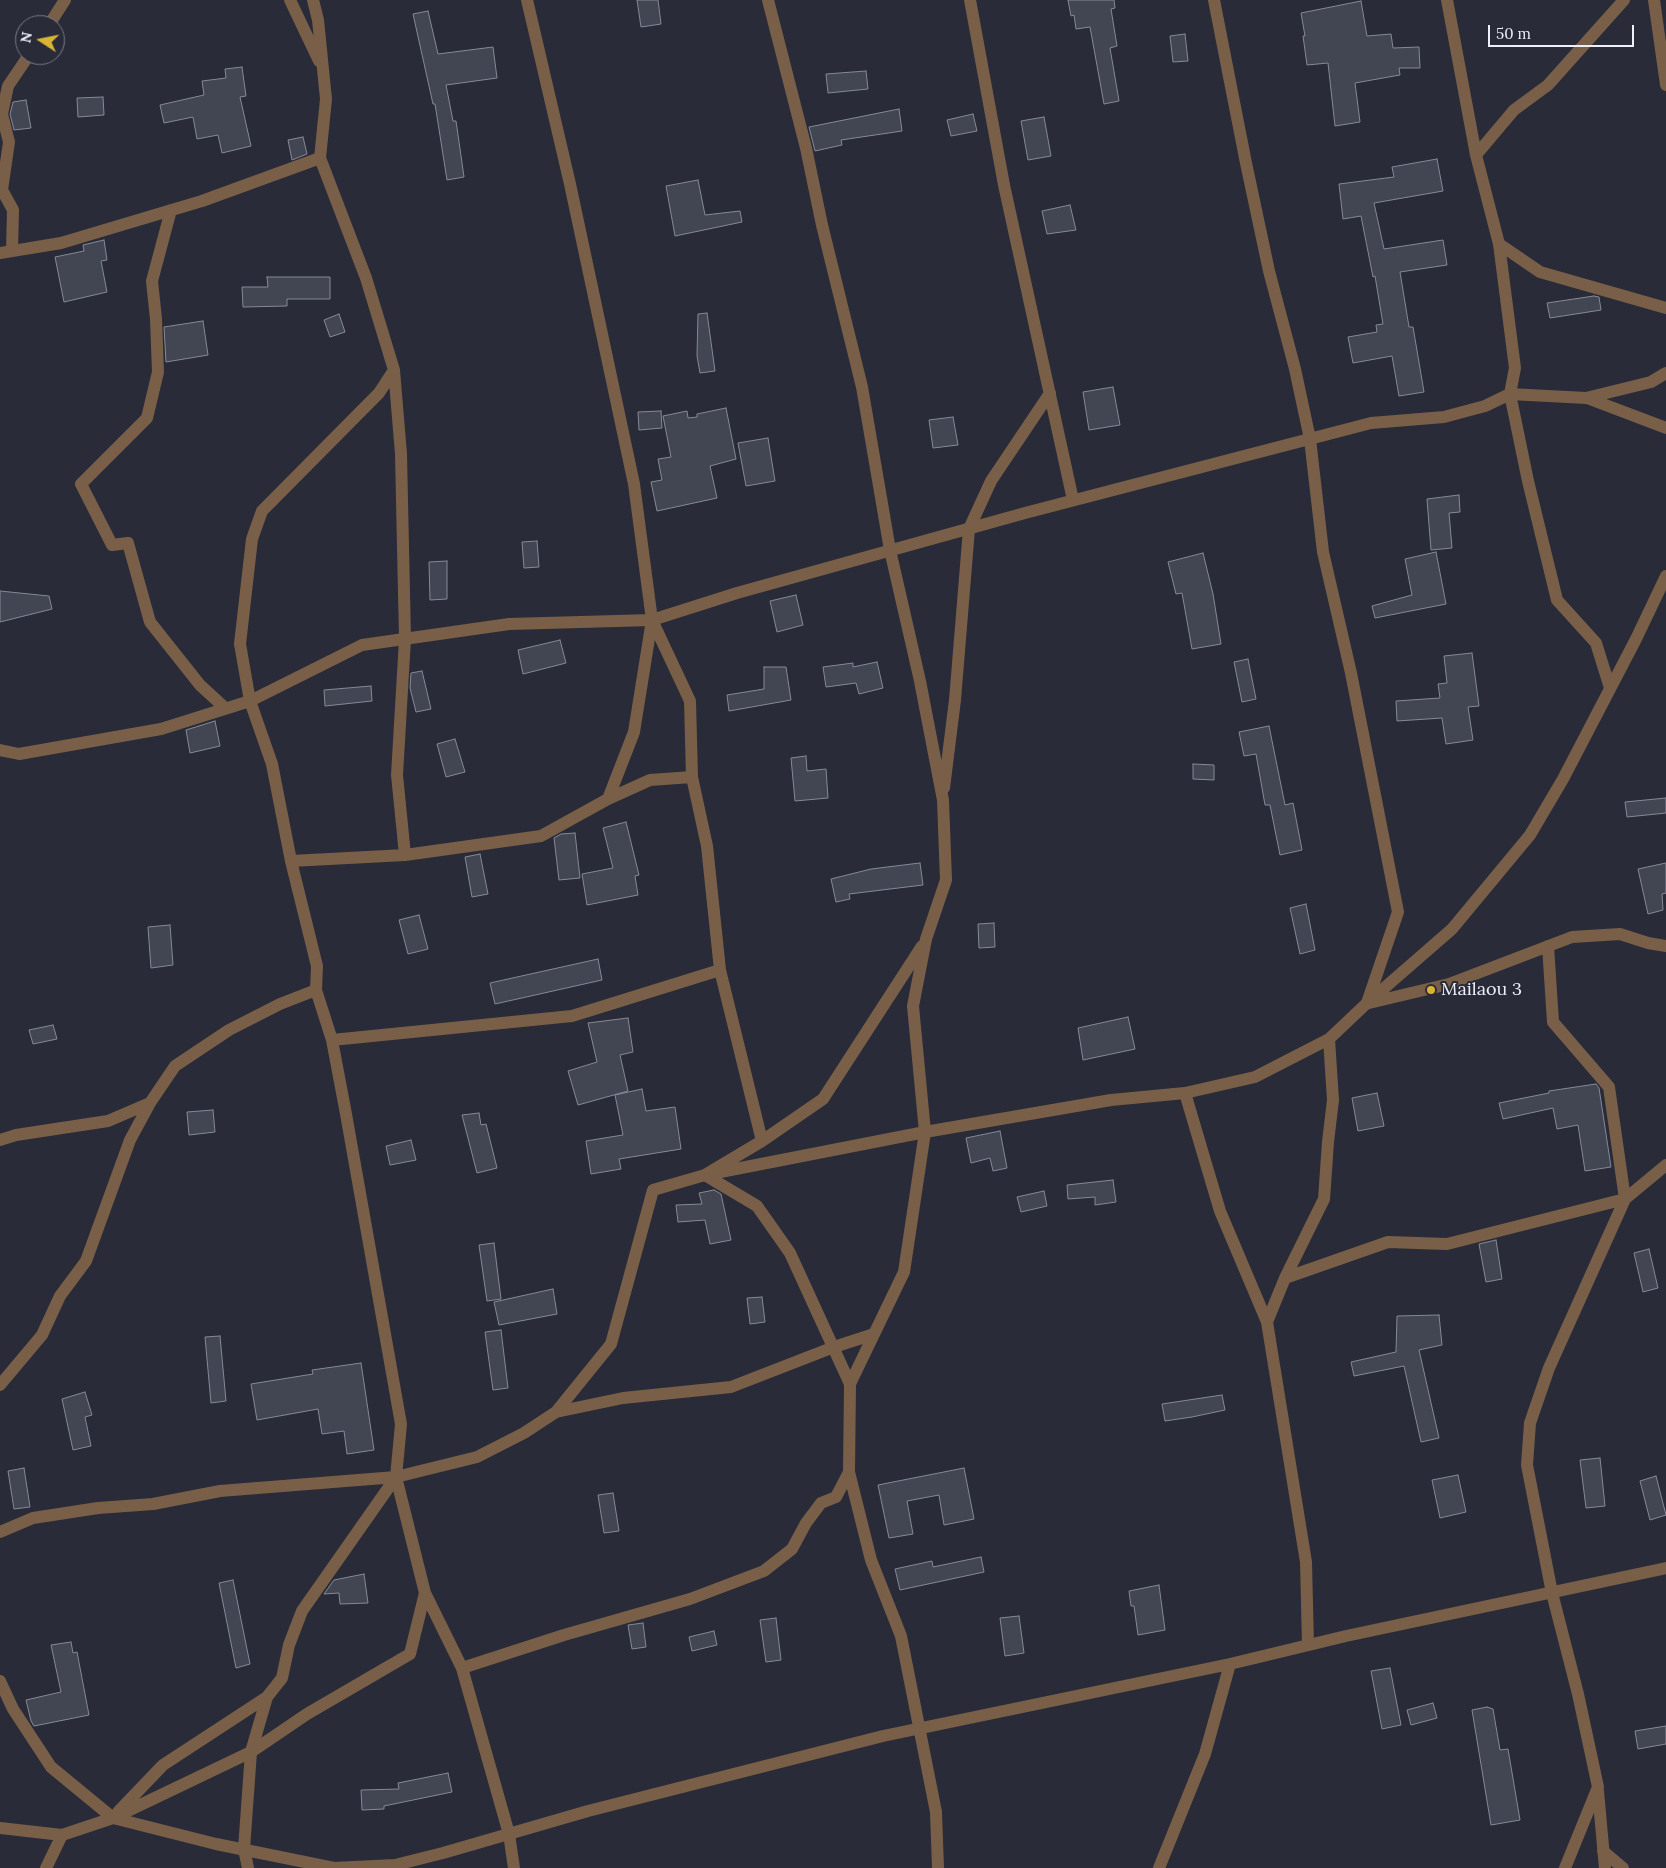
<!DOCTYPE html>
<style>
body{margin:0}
#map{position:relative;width:1666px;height:1868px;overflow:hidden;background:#292b38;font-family:Lora,serif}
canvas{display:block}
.north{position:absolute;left:15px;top:15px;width:50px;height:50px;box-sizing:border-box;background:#292b38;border:1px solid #777a85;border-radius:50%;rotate:281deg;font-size:14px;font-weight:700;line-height:20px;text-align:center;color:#edf0f8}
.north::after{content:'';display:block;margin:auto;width:18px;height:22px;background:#d9b434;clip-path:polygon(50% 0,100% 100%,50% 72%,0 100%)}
.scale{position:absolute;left:1488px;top:25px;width:146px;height:22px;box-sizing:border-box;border:2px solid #edf0f8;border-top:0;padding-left:6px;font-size:15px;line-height:18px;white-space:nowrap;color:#edf0f8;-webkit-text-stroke:4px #292b38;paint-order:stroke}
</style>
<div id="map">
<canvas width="1666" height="1868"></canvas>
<div class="north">N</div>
<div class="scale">50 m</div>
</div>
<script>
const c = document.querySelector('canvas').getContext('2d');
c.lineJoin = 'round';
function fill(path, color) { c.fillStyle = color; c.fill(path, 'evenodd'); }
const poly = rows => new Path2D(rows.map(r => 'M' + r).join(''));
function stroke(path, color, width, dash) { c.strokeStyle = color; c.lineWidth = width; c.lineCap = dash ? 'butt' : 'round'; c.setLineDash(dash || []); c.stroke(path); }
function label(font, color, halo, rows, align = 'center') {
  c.font = font + ' Lora,serif'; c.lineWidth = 4; c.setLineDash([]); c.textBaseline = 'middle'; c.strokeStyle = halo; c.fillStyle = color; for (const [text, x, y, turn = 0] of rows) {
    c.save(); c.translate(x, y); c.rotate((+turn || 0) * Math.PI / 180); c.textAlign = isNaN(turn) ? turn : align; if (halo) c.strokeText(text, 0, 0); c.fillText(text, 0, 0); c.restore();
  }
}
const building = poly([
 [637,0,658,0,661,24,641,27,637,0],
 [1068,0,1114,0,1115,8,1111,9,1117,46,1110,48,1119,101,1104,104,1090,27,1076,29,1074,15,1071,16,1068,0],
 [1361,1,1367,36,1391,34,1393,48,1419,47,1420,68,1399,68,1400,75,1355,83,1360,122,1335,126,1328,63,1307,65,1303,36,1305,36,1301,13,1361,1],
 [428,11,438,54,493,47,497,78,446,85,453,121,456,121,464,177,447,180,435,104,433,104,413,14,428,11],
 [1185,34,1188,61,1173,62,1170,36,1185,34],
 [242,67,246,96,240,97,251,146,222,153,218,135,197,139,193,117,164,123,160,105,204,95,202,81,226,78,225,69,242,67],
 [866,71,868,89,828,93,826,74,866,71],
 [103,97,104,115,78,117,77,98,103,97],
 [26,100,31,128,14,130,10,114,13,102,26,100],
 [899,109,902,131,841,140,842,145,815,151,809,127,899,109],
 [973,114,977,131,951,136,947,120,973,114],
 [1044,117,1051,156,1028,160,1021,121,1044,117],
 [303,137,307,154,292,160,288,140,303,137],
 [1437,159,1443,191,1374,203,1384,249,1443,240,1447,265,1400,272,1409,327,1413,327,1424,392,1399,396,1392,356,1353,363,1348,337,1377,332,1376,325,1383,324,1375,276,1373,277,1361,216,1343,219,1339,184,1394,177,1392,167,1437,159],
 [698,180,705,215,740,211,742,222,675,236,666,186,698,180],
 [1070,205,1076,230,1047,234,1042,211,1070,205],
 [104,240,107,260,101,261,107,292,64,302,55,257,84,251,83,245,104,240],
 [267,277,330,277,330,299,287,299,287,306,243,307,242,287,268,287,267,277],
 [1594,296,1599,297,1601,310,1550,318,1547,303,1594,296],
 [707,313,715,371,700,373,697,356,698,314,707,313],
 [339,314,345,332,330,337,324,320,339,314],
 [203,321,208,355,166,362,164,327,203,321],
 [1113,387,1120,425,1089,430,1083,392,1113,387],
 [726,408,736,459,710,466,717,498,657,511,651,482,662,480,658,459,671,457,663,416,687,411,688,418,697,417,697,414,726,408],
 [661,411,662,428,639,430,638,412,661,411],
 [953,417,958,445,933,448,929,420,953,417],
 [768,438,775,481,746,486,738,443,768,438],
 [1459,495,1460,512,1449,513,1452,548,1431,550,1427,499,1459,495],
 [537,541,539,567,524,568,522,542,537,541],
 [1436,552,1446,604,1375,618,1372,606,1412,595,1405,559,1436,552],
 [1203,553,1213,594,1221,644,1192,649,1182,593,1176,594,1168,562,1203,553],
 [447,561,447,599,430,600,429,562,447,561],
 [0,591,49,596,52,609,0,622,0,591],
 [796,595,803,625,777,632,770,601,796,595],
 [560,640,566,663,523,674,518,650,560,640],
 [1472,653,1479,706,1468,707,1473,740,1446,744,1442,718,1397,721,1396,701,1440,698,1438,684,1447,683,1444,656,1472,653],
 [1248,659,1256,699,1242,702,1234,662,1248,659],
 [877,662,883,688,859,694,856,683,826,687,823,667,853,663,853,667,877,662],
 [764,667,786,667,791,700,729,711,727,695,764,689,764,667],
 [422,671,431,709,416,712,410,688,411,673,422,671],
 [371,686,372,701,325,706,324,690,371,686],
 [215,721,220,746,190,753,186,730,215,721],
 [1269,726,1285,805,1293,803,1302,850,1280,855,1270,805,1265,805,1256,754,1244,756,1239,732,1269,726],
 [455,739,465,772,446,777,437,744,455,739],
 [806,756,807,771,826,769,828,798,795,801,791,758,806,756],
 [1193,764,1214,765,1214,780,1193,779,1193,764],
 [1666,798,1666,813,1627,817,1625,802,1666,798],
 [626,822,639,875,635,876,638,895,587,905,582,874,613,868,603,828,626,822],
 [575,833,580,878,559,880,554,838,561,834,575,833],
 [480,854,488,894,472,897,465,857,480,854],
 [920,863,923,885,849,894,850,899,836,902,831,879,871,869,920,863],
 [1666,863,1666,893,1662,894,1663,910,1648,914,1638,869,1666,863],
 [1306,904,1315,950,1300,954,1290,908,1306,904],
 [419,915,428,949,408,954,399,920,419,915],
 [994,923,995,947,979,948,978,924,994,923],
 [170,925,173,965,151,968,148,927,170,925],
 [598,959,602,980,495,1004,490,983,598,959],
 [1128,1017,1135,1049,1083,1060,1078,1028,1128,1017],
 [628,1018,633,1052,620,1055,628,1091,578,1105,568,1071,597,1062,588,1023,628,1018],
 [53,1025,57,1039,33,1044,29,1030,53,1025],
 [1596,1084,1599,1088,1611,1167,1585,1171,1578,1125,1557,1129,1553,1108,1503,1119,1499,1103,1549,1093,1549,1091,1596,1084],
 [642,1089,646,1111,675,1107,681,1149,619,1159,621,1169,591,1174,586,1141,623,1135,615,1095,642,1089],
 [1377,1093,1384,1126,1358,1131,1352,1098,1377,1093],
 [213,1110,215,1132,189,1135,187,1112,213,1110],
 [479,1113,481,1125,486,1124,497,1168,477,1173,462,1115,479,1113],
 [1000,1131,1007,1168,993,1171,990,1158,971,1163,966,1138,1000,1131],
 [411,1140,416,1160,390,1165,386,1146,411,1140],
 [1113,1180,1116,1202,1095,1205,1095,1197,1068,1199,1067,1185,1113,1180],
 [714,1190,721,1194,731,1240,710,1244,705,1220,678,1222,676,1205,702,1204,699,1193,714,1190],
 [1044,1191,1047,1206,1021,1212,1017,1197,1044,1191],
 [1496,1240,1502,1279,1486,1282,1479,1244,1496,1240],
 [494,1243,501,1299,487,1301,479,1245,494,1243],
 [1649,1249,1658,1288,1643,1292,1634,1253,1649,1249],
 [553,1289,557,1314,499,1325,494,1302,553,1289],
 [762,1297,765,1322,750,1324,747,1298,762,1297],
 [1439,1315,1442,1345,1419,1350,1439,1438,1421,1442,1404,1366,1354,1376,1351,1362,1396,1352,1397,1316,1439,1315],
 [501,1330,508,1388,493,1390,485,1332,501,1330],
 [220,1336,226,1401,211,1403,205,1337,220,1336],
 [361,1363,374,1450,347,1454,344,1431,322,1434,318,1409,257,1420,251,1384,313,1374,312,1370,361,1363],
 [85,1392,92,1415,85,1417,91,1446,73,1450,62,1399,85,1392],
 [1222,1395,1225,1410,1192,1417,1165,1421,1162,1404,1222,1395],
 [1600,1458,1605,1506,1586,1508,1580,1460,1600,1458],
 [24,1468,30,1507,14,1509,8,1471,24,1468],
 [964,1468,974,1519,944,1525,939,1495,907,1501,913,1534,889,1538,878,1485,964,1468],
 [1458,1475,1466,1512,1440,1518,1432,1480,1458,1475],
 [1656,1476,1666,1515,1650,1520,1640,1481,1656,1476],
 [613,1493,619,1531,604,1533,598,1495,613,1493],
 [981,1557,984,1572,900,1590,895,1569,932,1561,933,1567,981,1557],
 [364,1574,368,1603,340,1604,339,1593,324,1594,334,1580,364,1574],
 [233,1580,250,1664,236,1668,219,1583,233,1580],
 [1159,1585,1165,1630,1138,1635,1134,1606,1131,1606,1129,1591,1159,1585],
 [1019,1616,1024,1653,1005,1656,1000,1618,1019,1616],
 [776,1618,781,1660,766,1662,760,1620,776,1618],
 [643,1623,646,1647,632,1649,628,1625,643,1623],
 [714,1631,717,1645,692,1651,689,1637,714,1631],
 [71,1642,73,1653,77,1652,89,1715,34,1726,31,1721,26,1700,61,1692,51,1645,71,1642],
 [1390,1668,1401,1725,1382,1729,1371,1671,1390,1668],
 [1433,1703,1437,1718,1411,1725,1407,1710,1433,1703],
 [1487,1707,1493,1709,1500,1750,1508,1749,1520,1820,1491,1825,1472,1710,1487,1707],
 [1666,1726,1666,1744,1638,1749,1635,1731,1666,1726],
 [448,1773,452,1792,384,1806,384,1809,362,1810,361,1790,399,1789,398,1783,448,1773]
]);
const street = poly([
 [290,0,319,61],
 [313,0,318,20,326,99,320,158,366,278,394,370,401,454,405,639,397,775,405,855],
 [768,0,806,148,822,225,862,387,890,550,920,681,943,800,946,880,926,939,913,1006,925,1132,904,1272,850,1384,849,1472,871,1560,901,1636,936,1812,938,1868],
 [970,0,1004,185,1073,500],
 [1214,0,1246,163,1269,271,1295,369,1310,439,1323,552,1351,673,1398,912,1367,1003],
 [1447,0,1476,155,1499,244,1515,368,1510,394,1528,481,1557,600,1596,643,1610,688],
 [1654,0,1666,85],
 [49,25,65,0],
 [1476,155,1514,110,1548,85,1624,0],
 [171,210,152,281,156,319,158,372,147,418,81,484,112,545,128,543,150,622,200,685,225,708],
 [1499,244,1540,272,1666,308],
 [12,251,13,210,2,190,9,142,2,114,8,86,29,55],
 [0,253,61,243,202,201,320,158],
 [394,370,379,393,262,511,252,539,240,644,250,701,272,764,291,861,317,966,316,990,332,1040,346,1114,401,1424,396,1477,425,1593,462,1668,509,1834,514,1868],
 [1587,398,1666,428],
 [652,620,690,701,692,777,707,846,720,970,762,1141],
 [0,750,19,754,161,729,250,701,362,645,509,624,652,620,737,593,1025,513,1371,423,1444,417,1485,406,1510,394,1586,398,1651,382,1666,373],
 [944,788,955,700,969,529,991,481,1050,393],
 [608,799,650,780,692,777],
 [291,861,405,855,541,836,608,799,634,732,652,620,634,484,570,184,527,0],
 [1369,1003,1449,984,1572,937,1620,934,1648,943,1666,946],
 [332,1040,572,1016,720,970],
 [1185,1093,1220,1211,1267,1322,1306,1562,1308,1645],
 [0,1140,16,1135,108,1121,150,1103],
 [705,1175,925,1132,1111,1100,1185,1093,1255,1077,1329,1039,1367,1003,1452,929,1530,835,1563,779,1636,639,1666,576],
 [705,1175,757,1206,790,1253,850,1384],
 [1285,1278,1388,1242,1447,1244,1625,1199,1609,1087,1553,1022,1548,946],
 [1267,1322,1285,1278,1324,1199,1328,1142,1333,1100,1329,1039],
 [0,1385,42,1335,60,1296,86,1261,130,1140,150,1103,175,1066,229,1030,280,1004,316,990],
 [556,1412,623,1398,731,1387,834,1347,874,1334],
 [0,1532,33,1518,98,1508,153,1504,220,1491,396,1477,477,1457,524,1433,556,1412,611,1344,653,1190,705,1175,762,1141,823,1099,922,946],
 [462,1668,564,1635,690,1599,764,1571,792,1549,806,1523,821,1503,836,1497,849,1472],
 [0,1681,13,1709,51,1767,113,1818,216,1844,334,1868,395,1865,443,1853,588,1811,883,1736,1230,1664,1346,1636,1666,1568],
 [1598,1791,1605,1868],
 [118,1812,163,1765,267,1697,282,1678,289,1645,302,1611,396,1477],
 [0,1828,62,1835,113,1818,251,1752,307,1714,410,1654,425,1593],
 [1603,1851,1623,1868],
 [46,1868,62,1835],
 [248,1868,244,1849,251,1752,267,1697],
 [1159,1868,1205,1754,1230,1664],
 [1565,1868,1598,1787,1578,1694,1552,1593,1527,1465,1530,1423,1549,1368,1625,1199,1666,1165]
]);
const markers = [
 [1431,990,5,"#d9b434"]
];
const poiNames = [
 ["Mailaou 3",1441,990]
];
fill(building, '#424552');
stroke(building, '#868998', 1);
stroke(street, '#795f48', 12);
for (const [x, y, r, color] of markers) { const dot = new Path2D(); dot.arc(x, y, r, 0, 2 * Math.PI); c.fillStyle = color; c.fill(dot); stroke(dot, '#292b38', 2); }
label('18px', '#edf0f8', '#292b38', poiNames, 'left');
</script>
